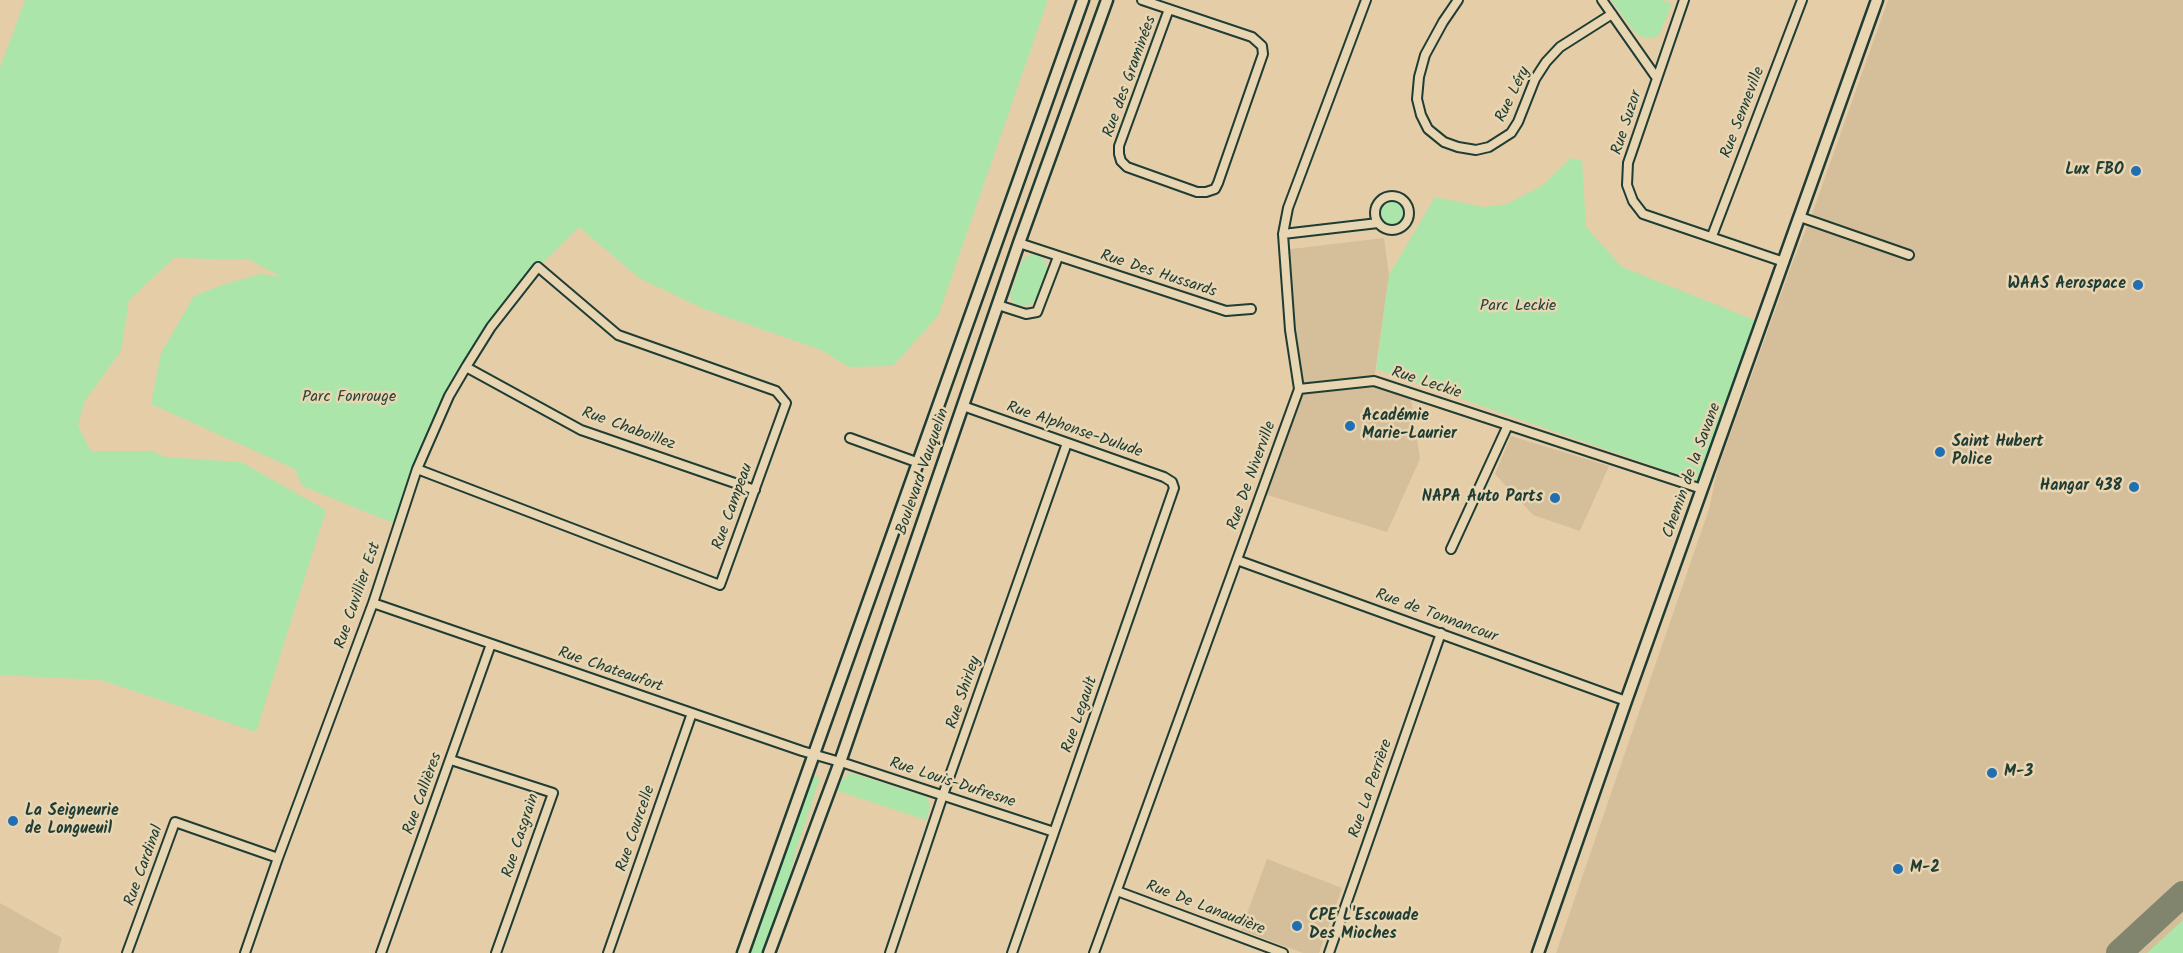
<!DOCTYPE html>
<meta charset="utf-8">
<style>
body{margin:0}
canvas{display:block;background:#e5cda8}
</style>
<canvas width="2183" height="953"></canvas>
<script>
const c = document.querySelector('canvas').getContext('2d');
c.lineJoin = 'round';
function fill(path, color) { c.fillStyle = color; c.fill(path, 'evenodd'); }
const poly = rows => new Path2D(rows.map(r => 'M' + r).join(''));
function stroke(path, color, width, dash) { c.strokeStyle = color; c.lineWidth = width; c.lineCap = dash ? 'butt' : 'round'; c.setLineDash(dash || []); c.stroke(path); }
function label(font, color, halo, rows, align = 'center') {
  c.font = font + ' Kalam,sans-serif'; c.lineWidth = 5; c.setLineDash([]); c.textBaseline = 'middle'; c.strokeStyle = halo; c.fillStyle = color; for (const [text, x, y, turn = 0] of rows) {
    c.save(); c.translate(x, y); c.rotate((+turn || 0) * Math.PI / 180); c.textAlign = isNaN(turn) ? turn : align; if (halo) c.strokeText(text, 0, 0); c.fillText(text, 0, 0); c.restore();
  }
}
const built = poly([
 [1888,0,2183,0,2183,953,1556,953,1709,509,1718,468,1792,264,1812,214],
 [1384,238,1389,275,1374,380,1410,393,1420,459,1387,532,1261,493,1299,389,1283,250],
 [1511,436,1609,466,1580,531,1533,515,1495,474],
 [1267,859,1342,888,1319,953,1303,953,1241,930],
 [0,903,62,938,58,953,0,953]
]);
const green = poly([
 [25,0,1048,0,938,316,893,366,849,367,821,350,704,309,639,278,579,227,538,268,490,325,449,396,398,525,302,486,295,469,151,404,161,353,194,296,222,285,260,274,282,277,250,260,174,258,129,300,121,351,84,402,78,426,91,451,152,451,165,457,241,462,326,510,256,732,101,680,0,675,0,68],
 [1611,0,1663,0,1672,4,1660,33,1656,37,1647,38,1636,34],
 [1571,158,1582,160,1586,227,1622,267,1757,321,1702,483,1376,369,1389,275,1435,197,1483,207,1507,204,1543,185],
 '1381 213a13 13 0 1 1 26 0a13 13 0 1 1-26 0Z',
 [1035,254,1044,259,1047,267,1037,298,1029,306,1014,304,1010,295,1022,261,1026,257],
 [851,773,927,797,930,807,926,820,838,791,842,779],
 [812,775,820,778,797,847,789,879,763,953,749,953],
 [2183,920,2183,953,2147,953]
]);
const taxiway = poly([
 [2119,953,2183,894]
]);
const street = poly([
 [1142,0,1252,37,1262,46,1263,54,1218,183,1215,189,1206,192,1197,192,1127,167,1121,161,1119,154,1119,146,1169,9],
 [1458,0,1443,22,1425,55,1419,77,1417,99,1421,115,1428,129,1444,142,1458,147,1476,150,1489,147,1511,133,1518,122,1535,79,1546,62,1560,47,1612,14],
 [1602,0,1656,77],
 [1684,0,1628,163,1627,185,1633,201,1643,214,1784,262],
 '1375 213a17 17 0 1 1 34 0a17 17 0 1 1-34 0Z',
 [1800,217,1909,255],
 [1283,234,1378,223],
 [1712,236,1802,0],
 [1019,243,1226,311,1251,309],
 [998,305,1026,314,1037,312,1058,257],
 [466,367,581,430,755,490],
 [1299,389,1374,381,1702,489],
 [963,406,1164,477,1172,482,1174,488,1012,953],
 [850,438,919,463],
 [1451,549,1508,425],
 [1237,560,1626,701],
 [373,603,802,751,847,764,1054,832],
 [451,760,553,793,496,953],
 [1117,891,1283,953],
 [127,953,175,822,278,858],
 [245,953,278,858,373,603,417,469,449,396,466,367,491,327,538,267,618,335,776,391,786,403,720,585,417,469],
 [381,953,491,644],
 [608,953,692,713],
 [890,953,943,795,1067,443],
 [1094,953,1299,389,1290,330,1283,234,1288,208,1366,0],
 [1329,953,1441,633]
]);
const secondary = poly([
 [743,953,1083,0],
 [769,953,840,762,1019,243,1107,0],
 [1538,953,1626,701,1877,0]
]);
const markers = [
 [2136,171,6,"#1f6fb2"],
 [2138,285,6,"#1f6fb2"],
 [1350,426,6,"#1f6fb2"],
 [1940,452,6,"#1f6fb2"],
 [2134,487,6,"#1f6fb2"],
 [1555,498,6,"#1f6fb2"],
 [1992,773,6,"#1f6fb2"],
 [13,821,6,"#1f6fb2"],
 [1898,869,6,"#1f6fb2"],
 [1297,926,6,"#1f6fb2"]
];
const streetNames = [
 ["Rue des Graminées",1131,77,-70],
 ["Rue Léry",1514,95,-64],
 ["Rue Senneville",1744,113,-69],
 ["Rue Suzor",1628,123,-72],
 ["Rue Des Hussards",1158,275,18],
 ["Rue Leckie",1426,384,18],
 ["Rue Chaboillez",628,430,20],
 ["Rue Alphonse-Dulude",1074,431,19],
 ["Chemin de la Savane",1693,471,-70],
 ["Boulevard Vauquelin",924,472,-71],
 ["Rue De Niverville",1253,476,-70],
 ["Rue Campeau",734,507,-70],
 ["Rue Cuvillier Est",359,596,-71],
 ["Rue de Tonnancour",1436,617,20],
 ["Rue Chateaufort",610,671,19],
 ["Rue Shirley",965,693,-71],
 ["Rue Legault",1081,715,-71],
 ["Rue Louis-Dufresne",952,784,18],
 ["Rue La Perrière",1372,789,-71],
 ["Rue Callières",424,794,-70],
 ["Rue Courcelle",637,829,-71],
 ["Rue Casgrain",522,836,-72],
 ["Rue Cardinal",145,866,-70],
 ["Rue De Lanaudière",1205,909,21]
];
const poiNames = [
 ["Lux FBO",2124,171,"right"],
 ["WAAS Aerospace",2126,285,"right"],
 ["Académie",1362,417],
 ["Marie-Laurier",1362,435],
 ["Saint Hubert",1952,443],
 ["Police",1952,461],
 ["Hangar 438",2122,487,"right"],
 ["NAPA Auto Parts",1543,498,"right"],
 ["M-3",2004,773],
 ["La Seigneurie",25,812],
 ["de Longueuil",25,830],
 ["M-2",1910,869],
 ["CPE L'Escouade",1309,917],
 ["Des Mioches",1309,935]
];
const parkNames = [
 ["Parc Leckie",1518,307],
 ["Parc Fonrouge",349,398]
];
fill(built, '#d5be9a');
fill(green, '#ace5a9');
stroke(taxiway, '#82856e', 26);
stroke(street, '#1f3d34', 12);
stroke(secondary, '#1f3d34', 15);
stroke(street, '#e8d5b2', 8);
stroke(secondary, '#e8d5b2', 10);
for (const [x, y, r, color] of markers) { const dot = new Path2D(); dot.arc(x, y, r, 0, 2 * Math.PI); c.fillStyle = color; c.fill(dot); stroke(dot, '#e8d5b2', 2); }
label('16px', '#1f3d34', '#e8d5b2', streetNames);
label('bold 16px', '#1f3d34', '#e8d5b2', poiNames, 'left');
label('16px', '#26453a', '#e8d5b2', parkNames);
</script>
